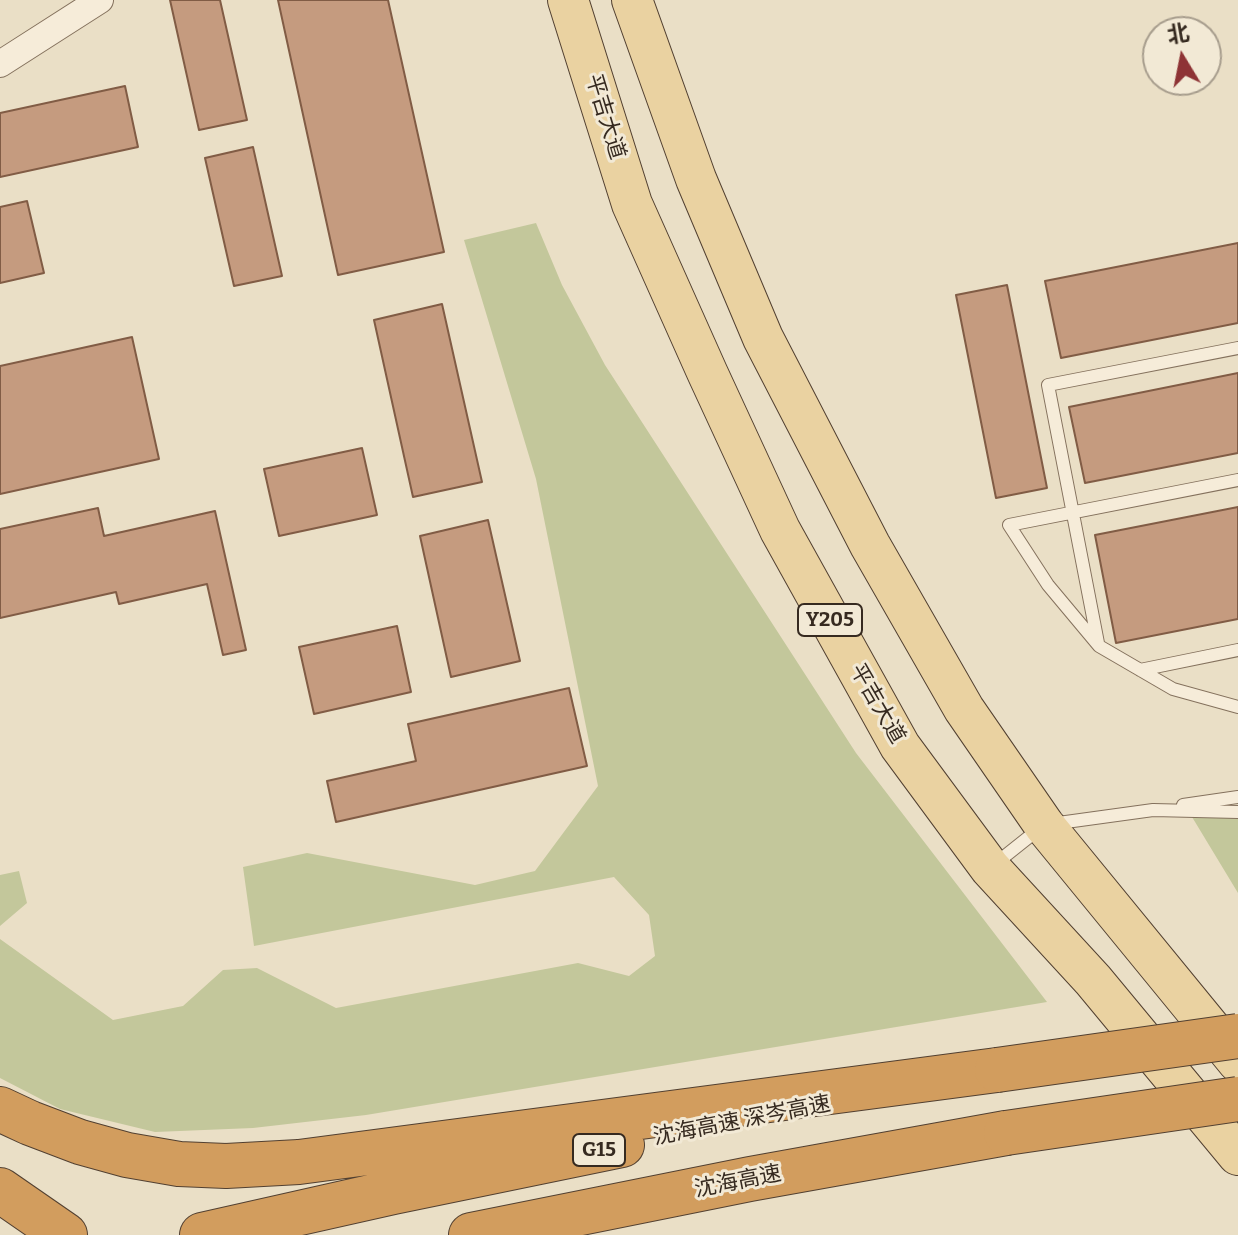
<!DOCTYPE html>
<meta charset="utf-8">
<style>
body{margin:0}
#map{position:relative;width:1238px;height:1235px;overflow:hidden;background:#eadfc6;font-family:Bitter,"Noto Sans SC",serif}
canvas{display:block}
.north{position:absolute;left:1142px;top:16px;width:80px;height:80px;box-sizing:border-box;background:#f2e9d5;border:2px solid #a79d8d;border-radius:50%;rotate:350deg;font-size:22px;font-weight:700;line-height:32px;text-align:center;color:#362a20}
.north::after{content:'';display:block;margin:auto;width:28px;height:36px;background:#8e3335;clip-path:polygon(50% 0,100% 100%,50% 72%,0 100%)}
</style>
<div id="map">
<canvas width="1238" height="1235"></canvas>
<div class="north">北</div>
</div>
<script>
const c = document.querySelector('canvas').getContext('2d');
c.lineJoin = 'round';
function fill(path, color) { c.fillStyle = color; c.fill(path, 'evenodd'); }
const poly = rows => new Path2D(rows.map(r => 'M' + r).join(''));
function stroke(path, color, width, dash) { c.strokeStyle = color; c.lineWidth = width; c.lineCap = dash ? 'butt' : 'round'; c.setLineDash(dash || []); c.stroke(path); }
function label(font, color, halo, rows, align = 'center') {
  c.font = font + ' Bitter,"Noto Sans SC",serif'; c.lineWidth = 6; c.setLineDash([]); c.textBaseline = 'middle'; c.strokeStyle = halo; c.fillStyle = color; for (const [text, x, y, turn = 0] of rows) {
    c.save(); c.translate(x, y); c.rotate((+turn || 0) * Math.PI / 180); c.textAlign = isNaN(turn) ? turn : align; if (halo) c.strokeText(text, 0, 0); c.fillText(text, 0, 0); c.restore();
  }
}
const green = poly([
 [536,223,562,285,605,365,856,753,1047,1002,366,1115,253,1128,155,1132,60,1109,0,1078,0,939,113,1020,183,1006,223,970,257,968,336,1008,578,963,629,976,655,956,649,915,614,877,254,946,243,867,307,853,475,885,535,871,598,786,536,479,464,240],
 [1238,805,1238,893,1186,807],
 [19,871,27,903,0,926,0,875]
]);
const building = poly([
 [170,0,220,0,247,120,199,130,170,0],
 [278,0,388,0,444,252,338,275,278,0],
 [125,86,138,147,0,177,0,113,125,86],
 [253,147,282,276,234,286,205,158,253,147],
 [27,201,44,273,0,283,0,207,27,201],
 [1238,243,1238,323,1061,358,1045,281,1238,243],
 [1007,285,1047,488,996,498,956,295,1007,285],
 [442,304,482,482,413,497,374,320,442,304],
 [132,337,159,459,0,494,0,366,132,337],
 [1238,373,1238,453,1085,483,1069,407,1238,373],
 [362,448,377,515,279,536,264,469,362,448],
 [1238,507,1238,619,1116,643,1095,535,1238,507],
 [98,508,104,536,215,511,246,650,223,655,207,584,119,604,116,592,0,618,0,529,98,508],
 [488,520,520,661,451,677,420,536,488,520],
 [397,626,411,692,314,714,299,647,397,626],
 [569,688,587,766,336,822,327,781,416,761,408,724,569,688]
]);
const lane = poly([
 [1238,480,1009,525,1048,585,1099,646,1173,689,1238,707],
 [1098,643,1048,385,1238,348],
 [1140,670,1238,650],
 [1183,805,1238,797],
 [995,864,1044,825,1153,810,1238,812]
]);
const street = poly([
 [0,64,100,0]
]);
const primary = poly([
 [568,0,632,204,707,372,780,530,900,746,990,868,1093,980,1238,1155],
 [632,0,696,179,763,338,870,545,964,709,1044,825,1238,1062]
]);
const highway = poly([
 [0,1109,30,1123,80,1142,127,1155,179,1164,226,1166,299,1162,997,1070],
 [0,1190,65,1235],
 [202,1235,393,1192,622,1145],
 [471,1235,750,1179,1006,1133]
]);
const highwayBridge = poly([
 [997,1070,1238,1036],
 [1006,1133,1238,1099]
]);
const shields = [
 [830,620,64],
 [599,1150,52]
];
const shieldNames = [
 ["Y205",830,620],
 ["G15",599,1150]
];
const streetNames = [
 ["平吉大道",605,117,73],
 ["平吉大道",877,704,60],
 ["沈海高速 深岑高速",742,1121,-11],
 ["沈海高速",738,1182,-11]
];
fill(green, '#c3c79b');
fill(building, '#c59b7f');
stroke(building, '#815c45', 2);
stroke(lane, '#84715d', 14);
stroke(street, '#84715d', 28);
stroke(primary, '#524031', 42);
stroke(highway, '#524031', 46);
stroke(lane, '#f6ecd9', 12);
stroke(street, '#f6ecd9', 26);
stroke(primary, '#ead2a1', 40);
stroke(highway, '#d29d5e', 44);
stroke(highwayBridge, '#524031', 46, []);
stroke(highwayBridge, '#d29d5e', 44);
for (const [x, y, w] of shields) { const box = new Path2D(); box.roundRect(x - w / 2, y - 16, w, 32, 6); c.fillStyle = '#f2e9d5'; c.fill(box); stroke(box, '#362a20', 2); }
label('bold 20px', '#362a20', null, shieldNames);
label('22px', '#362a20', '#f2e9d5', streetNames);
</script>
